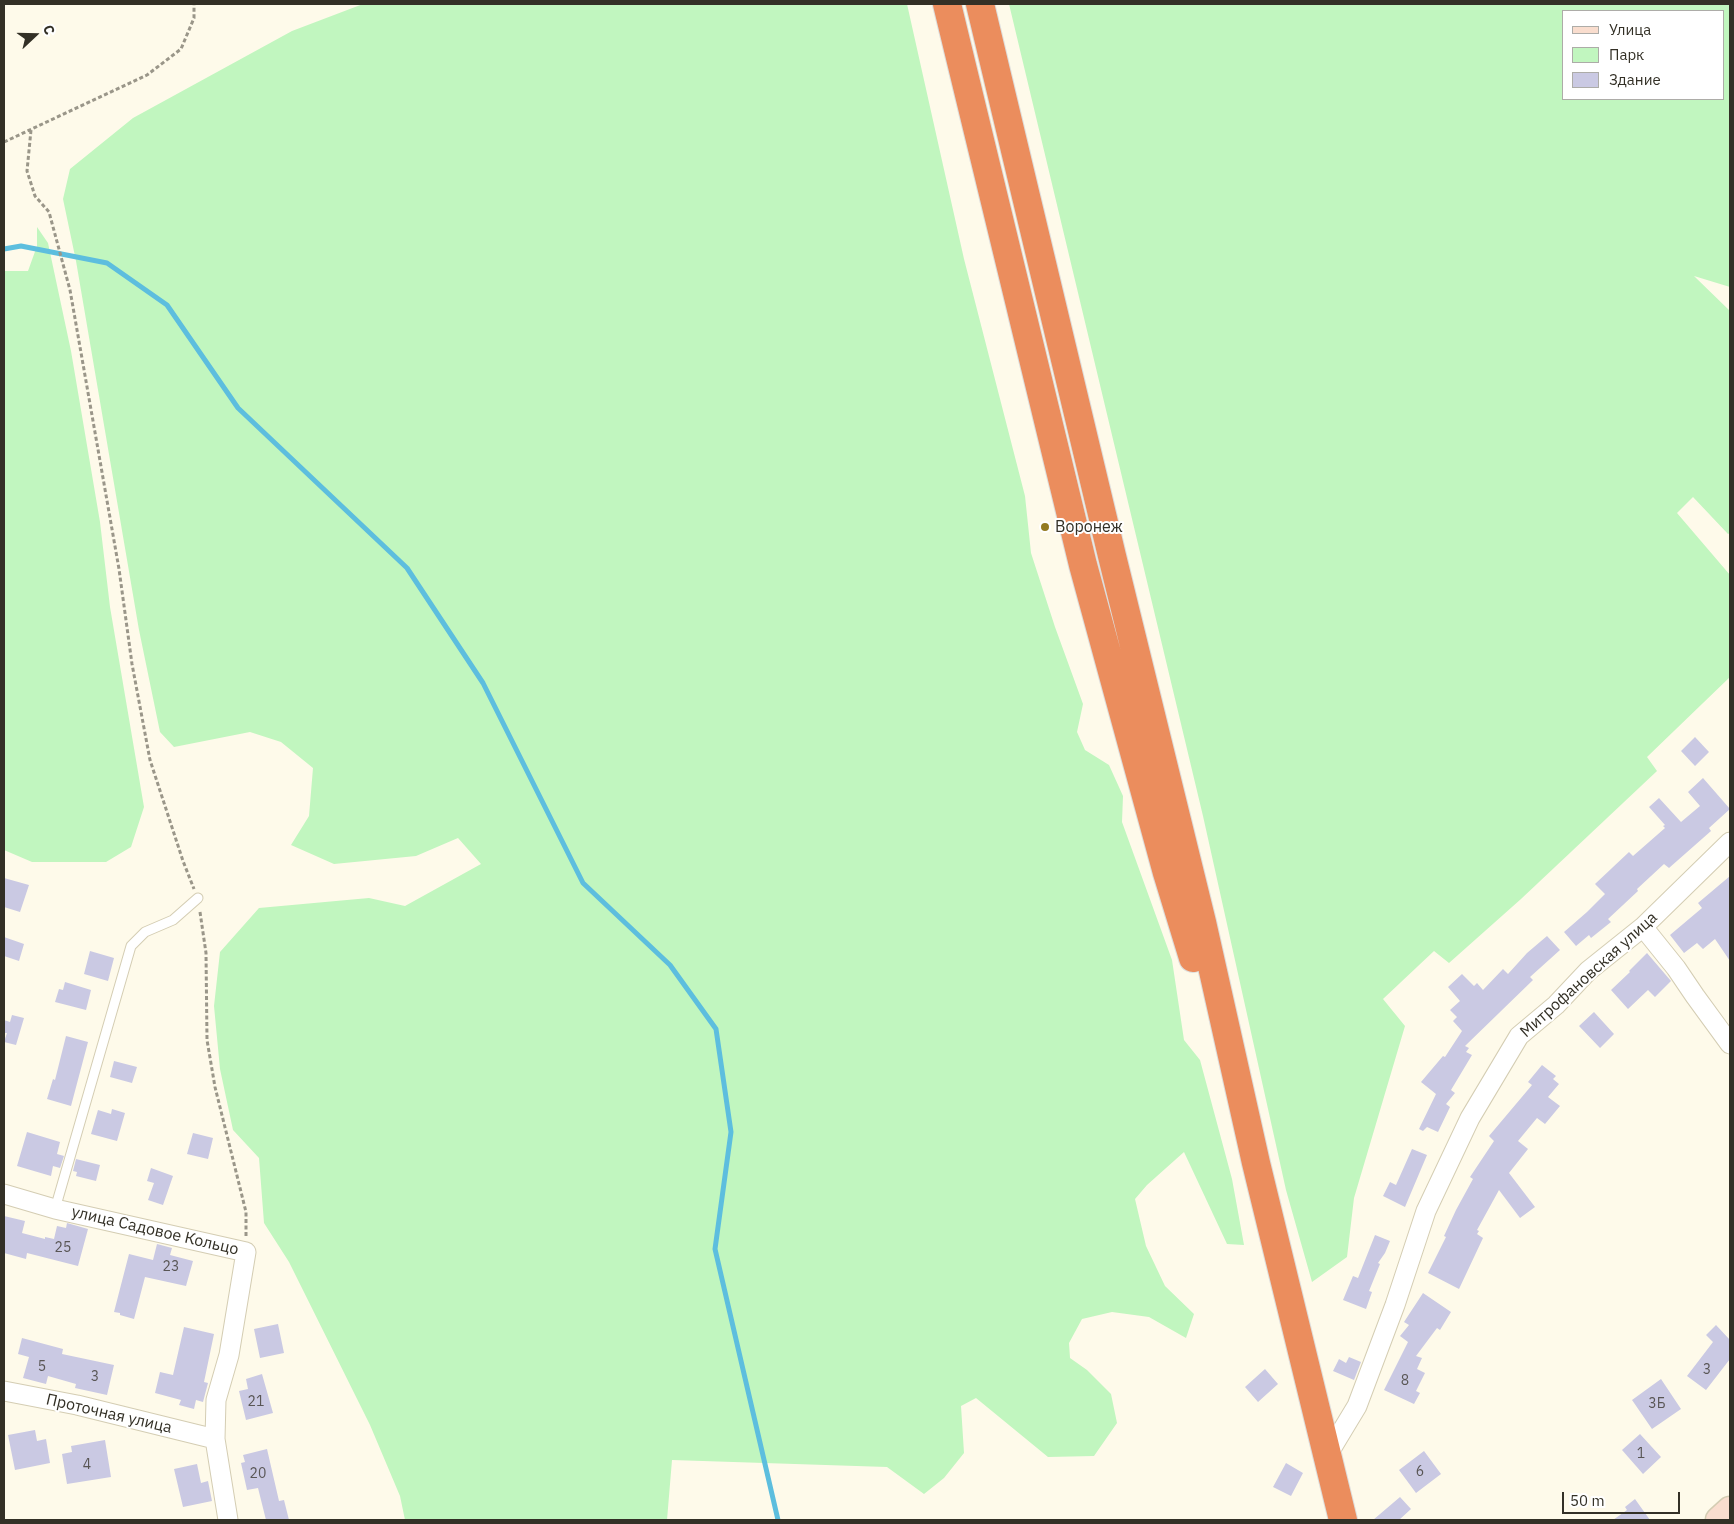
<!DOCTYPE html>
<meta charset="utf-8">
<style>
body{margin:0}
#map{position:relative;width:1734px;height:1524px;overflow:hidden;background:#fefaea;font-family:"IBM Plex Sans",sans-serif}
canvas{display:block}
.frame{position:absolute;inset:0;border:5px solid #333026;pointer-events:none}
.legend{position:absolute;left:1562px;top:10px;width:162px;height:90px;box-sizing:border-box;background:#fff;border:1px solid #adaca8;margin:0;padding:6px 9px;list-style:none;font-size:15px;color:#333026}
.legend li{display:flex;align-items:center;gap:10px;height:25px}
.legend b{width:25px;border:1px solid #adaca8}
.north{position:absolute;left:10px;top:10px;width:50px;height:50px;-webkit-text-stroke:4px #fff;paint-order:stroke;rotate:69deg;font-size:14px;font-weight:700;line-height:20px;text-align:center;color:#333026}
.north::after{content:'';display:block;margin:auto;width:18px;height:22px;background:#333026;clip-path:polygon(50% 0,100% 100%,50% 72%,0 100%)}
.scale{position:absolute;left:1562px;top:1492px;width:118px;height:22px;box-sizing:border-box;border:2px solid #333026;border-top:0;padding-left:6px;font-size:15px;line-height:18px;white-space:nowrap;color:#333026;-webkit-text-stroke:4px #fff;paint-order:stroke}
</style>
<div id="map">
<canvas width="1734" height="1524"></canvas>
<div class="frame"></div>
<ul class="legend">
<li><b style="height:6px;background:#f9ddce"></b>Улица</li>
<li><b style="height:14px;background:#c1f6bf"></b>Парк</li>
<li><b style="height:14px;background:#cac9e3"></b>Здание</li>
</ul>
<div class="north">С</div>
<div class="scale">50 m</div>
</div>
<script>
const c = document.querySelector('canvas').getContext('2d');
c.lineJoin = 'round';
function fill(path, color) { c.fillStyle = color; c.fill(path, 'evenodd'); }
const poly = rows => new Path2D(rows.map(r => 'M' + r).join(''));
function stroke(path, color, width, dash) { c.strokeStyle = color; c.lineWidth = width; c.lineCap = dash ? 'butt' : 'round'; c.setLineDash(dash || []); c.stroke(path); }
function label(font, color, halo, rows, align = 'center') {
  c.font = font + ' "IBM Plex Sans",sans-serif'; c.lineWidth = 4; c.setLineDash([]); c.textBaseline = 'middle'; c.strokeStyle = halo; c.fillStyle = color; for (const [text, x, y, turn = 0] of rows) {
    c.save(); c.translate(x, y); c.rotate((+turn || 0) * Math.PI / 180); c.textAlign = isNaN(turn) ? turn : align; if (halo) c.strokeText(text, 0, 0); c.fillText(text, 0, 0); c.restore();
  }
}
const green = poly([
 [363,4,907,4,964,259,1025,496,1031,553,1055,627,1083,704,1077,732,1085,750,1109,765,1123,796,1122,822,1172,960,1184,1040,1200,1060,1232,1179,1244,1245,1227,1244,1184,1152,1147,1185,1135,1199,1146,1246,1165,1286,1194,1314,1186,1338,1149,1317,1112,1312,1082,1319,1069,1343,1070,1358,1087,1370,1111,1394,1117,1423,1094,1456,1048,1457,976,1398,961,1406,964,1453,944,1478,924,1494,887,1467,672,1460,667,1520,405,1520,400,1496,370,1425,289,1262,264,1223,259,1158,233,1130,220,1069,214,1006,220,952,259,908,369,898,405,906,481,864,458,838,416,856,334,864,291,845,309,816,313,768,281,742,250,732,174,747,160,732,139,630,76,261,63,199,70,169,133,118,292,31],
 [1009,4,1730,4,1730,287,1694,276,1730,311,1730,533,1728,534,1693,497,1677,513,1730,575,1730,677,1647,757,1657,771,1521,899,1449,963,1434,951,1383,999,1405,1026,1354,1198,1347,1257,1312,1282,1286,1190,1203,816],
 [1723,11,1723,99,1563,99,1563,11],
 [37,227,48,243,71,351,100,522,110,607,144,807,131,847,106,862,32,862,4,850,4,271,28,271,37,246]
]);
const stream = poly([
 [4,249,21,246,107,263,167,305,238,408,407,568,483,683,583,883,670,965,716,1029,731,1132,715,1249,778,1520]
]);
const building = poly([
 [1695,737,1709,752,1695,766,1681,751],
 [1703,778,1730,809,1709,828,1711,831,1669,868,1664,864,1637,889,1638,891,1608,919,1611,922,1591,938,1589,935,1576,946,1564,932,1587,912,1605,894,1595,884,1629,852,1633,856,1665,828,1663,826,1665,825,1649,807,1659,798,1681,822,1700,806,1688,792],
 [1730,876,1730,961,1715,939,1703,949,1697,943,1684,953,1670,935,1702,908,1698,903],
 [4,878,29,885,20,912,4,907],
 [1547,936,1560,950,1530,977,1533,980,1465,1046,1469,1048,1466,1052,1472,1055,1451,1090,1455,1093,1446,1104,1450,1107,1438,1132,1427,1127,1423,1131,1419,1129,1436,1094,1421,1082,1443,1056,1445,1057,1462,1031,1453,1021,1457,1017,1450,1010,1460,1001,1448,987,1462,974,1474,986,1477,983,1483,990,1503,969,1508,974,1527,953],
 [4,937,24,944,19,961,4,956],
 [90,951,114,958,108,981,84,974],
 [1647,953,1671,981,1655,997,1648,990,1628,1009,1611,990,1630,972,1629,971],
 [65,982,91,990,86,1010,55,1002,59,989,63,990],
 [1594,1012,1614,1034,1600,1048,1579,1026],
 [12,1015,24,1018,16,1045,4,1042,7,1033,4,1033,4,1020,10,1022],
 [66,1036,88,1042,71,1106,47,1099,53,1079,55,1080],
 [114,1061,137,1067,132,1083,110,1077],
 [1542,1065,1556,1076,1553,1079,1559,1084,1548,1097,1560,1106,1545,1124,1537,1118,1518,1141,1528,1149,1509,1173,1535,1207,1520,1218,1499,1190,1477,1230,1479,1231,1477,1234,1483,1238,1459,1289,1428,1273,1446,1237,1444,1236,1456,1210,1473,1179,1470,1177,1494,1141,1489,1136,1532,1085,1528,1082],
 [112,1109,125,1113,117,1141,91,1134,98,1110,111,1114],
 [27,1132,60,1142,57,1154,64,1156,60,1168,53,1166,51,1176,17,1166],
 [193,1133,213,1138,208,1159,187,1154],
 [1412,1149,1427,1155,1405,1207,1383,1196,1390,1182,1396,1185],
 [76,1159,100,1165,96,1181,76,1176,77,1172,73,1171],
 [151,1168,173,1176,163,1205,148,1200,154,1183,147,1181],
 [4,1216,25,1221,22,1233,45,1239,45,1237,54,1239,57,1226,66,1228,67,1223,88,1229,78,1266,27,1253,26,1259,4,1253],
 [1375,1235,1390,1241,1385,1253,1378,1263,1380,1264,1369,1291,1372,1292,1366,1309,1343,1300,1353,1276,1358,1278],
 [157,1244,172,1248,170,1255,193,1261,186,1286,145,1277,134,1319,120,1315,120,1313,114,1312,129,1254,153,1260],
 [1423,1293,1451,1312,1440,1330,1437,1328,1416,1356,1422,1358,1417,1369,1425,1373,1416,1391,1420,1393,1414,1404,1384,1390,1408,1342,1400,1336,1409,1325,1404,1322],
 [278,1324,284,1353,260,1358,254,1329],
 [1716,1325,1730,1340,1730,1359,1706,1390,1687,1376,1713,1342,1706,1335],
 [184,1327,214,1334,204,1382,208,1383,203,1402,196,1400,194,1409,179,1405,181,1400,155,1393,160,1372,173,1375],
 [22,1338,63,1349,62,1354,114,1365,107,1395,75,1388,76,1384,48,1376,46,1384,23,1378,29,1357,18,1354],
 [1349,1357,1361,1362,1354,1380,1333,1371,1339,1359,1346,1363],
 [1265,1369,1278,1384,1258,1402,1245,1387],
 [262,1374,273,1413,246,1420,239,1391,248,1389,246,1379],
 [1661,1379,1681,1409,1652,1429,1632,1400],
 [35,1430,37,1441,46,1439,50,1463,15,1470,8,1435],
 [1640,1434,1661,1457,1643,1474,1622,1450],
 [105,1440,111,1477,67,1484,62,1454,72,1452,71,1446],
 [267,1449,279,1501,284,1500,289,1520,266,1520,258,1488,247,1490,241,1463,245,1462,243,1455],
 [1424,1451,1441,1474,1416,1493,1399,1470],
 [1286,1463,1303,1473,1291,1496,1273,1487],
 [197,1464,201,1483,208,1481,212,1501,183,1507,174,1469],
 [1400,1497,1411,1509,1399,1520,1373,1520],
 [1635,1499,1650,1520,1613,1520,1627,1510,1625,1507]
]);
const path = poly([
 [31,130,27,171,35,196,49,212,70,290,119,569,132,664,150,760,183,861,194,889],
 [4,142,147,75,181,49,194,18,194,4],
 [200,912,206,953,207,1040,215,1087,246,1212,246,1236]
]);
const lane = poly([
 [55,1209,131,946,145,932,173,920,198,898]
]);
const street = poly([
 [1643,927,1676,968,1695,996,1730,1044],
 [4,1194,55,1209,246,1252,229,1355,216,1400,215,1439,228,1520],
 [4,1391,77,1405,215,1439],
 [1328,1454,1357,1406,1395,1305,1426,1211,1470,1118,1519,1036,1556,1005,1588,971,1643,927,1730,842]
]);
const secondary = poly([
 [1719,1520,1730,1510]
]);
const highway = poly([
 [947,4,1083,565,1167,873,1193,958],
 [980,4,1112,556,1202,922,1256,1163,1343,1520]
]);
const markers = [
 [1045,527,5,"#937a21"]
];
const numberNames = [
 ["25",63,1248],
 ["23",171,1267],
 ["5",42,1367],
 ["3",1707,1370],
 ["3",95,1377],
 ["8",1405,1381],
 ["21",256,1402],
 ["3Б",1657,1404],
 ["1",1641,1454],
 ["4",87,1465],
 ["6",1420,1472],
 ["20",258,1474]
];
const poiNames = [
 ["Воронеж",1055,527]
];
const streetNames = [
 ["Митрофановская улица",1589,975,-42],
 ["улица Садовое Кольцо",155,1231,13],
 ["Проточная улица",109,1414,13]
];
fill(green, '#c1f6bf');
stroke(stream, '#5dbede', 5);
fill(building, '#cac9e3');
stroke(lane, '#d4cdb3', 11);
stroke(street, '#d4cdb3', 21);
stroke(secondary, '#d4cdb3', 29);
stroke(highway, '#dededc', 30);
stroke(path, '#9a9689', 3, [4, 2.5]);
stroke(lane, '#fff', 9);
stroke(street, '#fff', 19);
stroke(secondary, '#f9ddce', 26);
stroke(highway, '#eb8d5d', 28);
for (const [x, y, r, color] of markers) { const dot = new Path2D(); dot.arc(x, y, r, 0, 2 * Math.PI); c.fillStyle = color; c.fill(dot); stroke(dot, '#fff', 2); }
label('14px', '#595655', null, numberNames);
label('16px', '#333026', '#fff', poiNames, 'left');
label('16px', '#333026', '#fff', streetNames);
</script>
